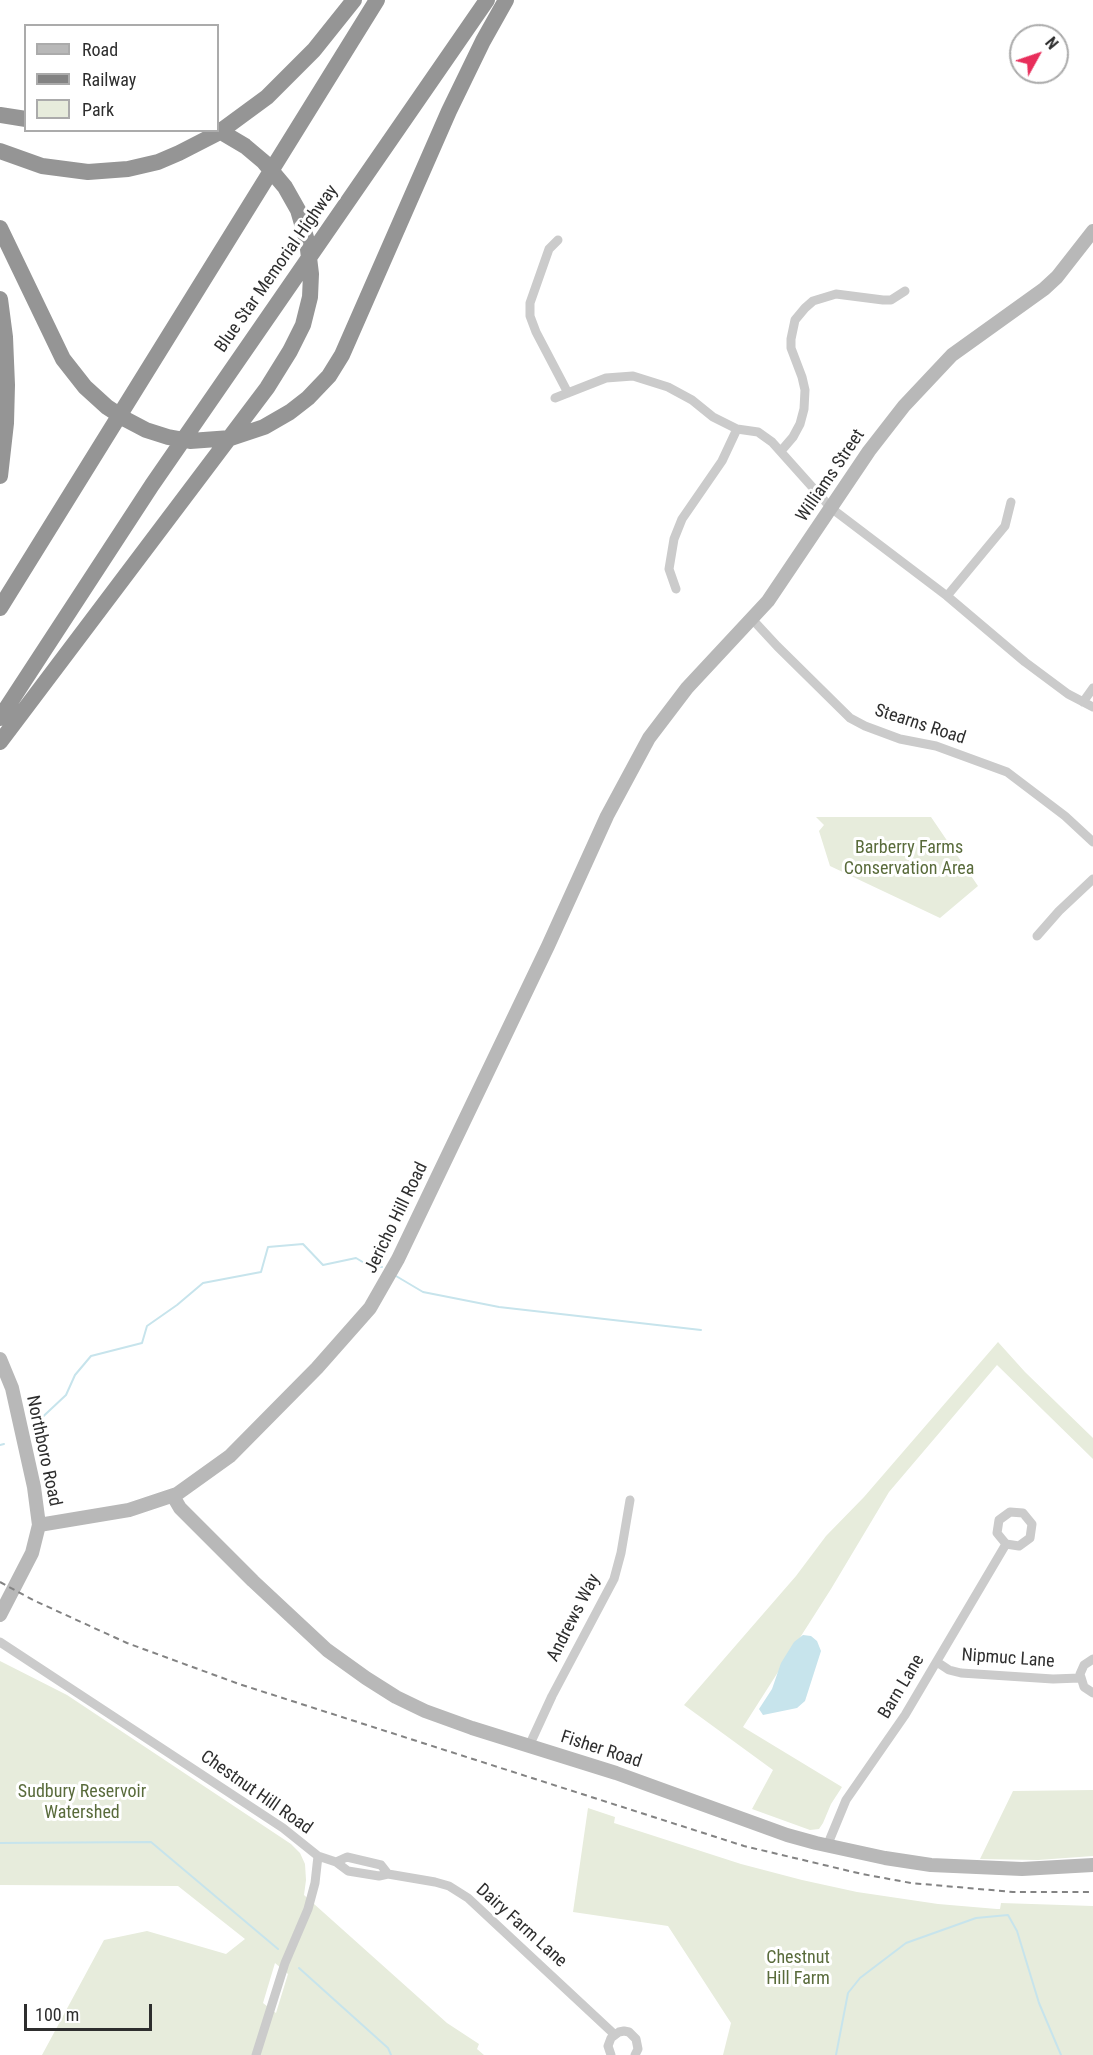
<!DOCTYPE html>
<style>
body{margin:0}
#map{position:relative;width:1093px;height:2055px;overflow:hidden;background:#fff;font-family:"Roboto Condensed",sans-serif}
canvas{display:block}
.legend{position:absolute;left:24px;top:24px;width:195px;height:108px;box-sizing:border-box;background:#fff;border:2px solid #ababab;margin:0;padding:8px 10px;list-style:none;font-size:18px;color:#2e2e2e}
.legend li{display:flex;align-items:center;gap:12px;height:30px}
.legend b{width:30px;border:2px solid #ababab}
.north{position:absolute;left:1009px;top:24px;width:60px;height:60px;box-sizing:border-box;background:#fff;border:2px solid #ababab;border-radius:50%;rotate:50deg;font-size:16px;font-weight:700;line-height:24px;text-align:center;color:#2e2e2e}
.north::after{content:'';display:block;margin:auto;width:21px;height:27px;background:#e82e5b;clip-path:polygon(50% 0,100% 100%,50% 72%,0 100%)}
.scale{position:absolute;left:24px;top:2004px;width:128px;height:27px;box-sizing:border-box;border:3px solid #2e2e2e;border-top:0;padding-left:8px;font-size:18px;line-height:21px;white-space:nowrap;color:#2e2e2e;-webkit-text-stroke:4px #fff;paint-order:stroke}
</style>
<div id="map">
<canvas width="1093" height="2055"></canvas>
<ul class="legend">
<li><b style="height:8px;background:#b8b8b8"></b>Road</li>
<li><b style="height:8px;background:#838383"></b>Railway</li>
<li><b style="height:16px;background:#e7ecdc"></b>Park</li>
</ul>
<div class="north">N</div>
<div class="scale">100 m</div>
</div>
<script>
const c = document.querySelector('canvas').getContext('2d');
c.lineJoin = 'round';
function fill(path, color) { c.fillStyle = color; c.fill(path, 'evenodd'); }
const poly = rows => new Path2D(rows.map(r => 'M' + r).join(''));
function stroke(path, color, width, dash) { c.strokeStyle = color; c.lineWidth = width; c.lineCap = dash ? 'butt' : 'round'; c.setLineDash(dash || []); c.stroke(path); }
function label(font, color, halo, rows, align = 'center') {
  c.font = font + ' "Roboto Condensed",sans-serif'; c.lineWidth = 6; c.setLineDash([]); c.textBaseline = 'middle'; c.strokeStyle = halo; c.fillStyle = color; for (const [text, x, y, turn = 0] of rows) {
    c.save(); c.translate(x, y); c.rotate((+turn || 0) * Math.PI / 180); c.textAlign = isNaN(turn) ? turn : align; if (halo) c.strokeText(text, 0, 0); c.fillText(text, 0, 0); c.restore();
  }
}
const green = poly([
 [816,817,931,817,978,886,940,918,830,866,819,831,824,825],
 [998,1342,1025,1372,1093,1438,1093,1459,997,1365,889,1492,831,1589,743,1727,842,1787,831,1804,823,1823,819,1829,810,1830,752,1809,773,1770,684,1705,796,1576,826,1536,864,1497],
 [0,1661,67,1695,291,1844,300,1853,305,1864,306,1880,304,1895,447,2023,479,2044,477,2049,484,2055,42,2055,104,1940,147,1931,226,1954,245,1939,178,1886,0,1885],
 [275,1963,288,1974,276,2013,263,2003],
 [1093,1790,1093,1856,1038,1860,980,1859,1013,1791],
 [588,1808,615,1817,614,1823,741,1864,802,1880,857,1892,938,1904,997,1909,1000,1909,1001,1903,1093,1906,1093,2055,723,2055,731,2023,668,1926,573,1912]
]);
const water = poly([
 [803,1635,811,1636,817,1641,821,1651,805,1701,797,1708,763,1715,759,1709,772,1689,781,1663,794,1642]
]);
const stream = poly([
 [396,1276,423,1292,499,1307,701,1330],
 [34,1425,66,1395,75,1375,91,1356,142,1343,147,1326,177,1305,203,1283,261,1272,268,1247,303,1244,323,1265,356,1258,366,1264,382,1267],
 [0,1445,4,1444],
 [0,1843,151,1842,278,1949],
 [299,1968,388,2048,391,2055],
 [836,2055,848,1993,860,1978,906,1943,976,1918,1008,1915,1017,1931,1039,2003,1061,2055]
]);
const street = poly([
 [558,240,549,249,530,303,530,316,536,332,568,393],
 [555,398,606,378,633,376,668,387,692,400,713,417,737,429,758,432,772,442,831,508,947,596,1025,662,1068,694,1093,707],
 [781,451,793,437,800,424,804,409,805,390,802,377,791,348,791,339,795,320,805,308,813,301,836,294,883,300,891,300,905,291],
 [676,589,669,569,674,539,682,519,722,461,737,429],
 [947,596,1005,526,1011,502],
 [752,619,777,646,850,718,865,726,900,739,936,746,1007,772,1065,816,1093,842],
 [1083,702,1093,688],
 [1037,936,1059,911,1093,879],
 [0,1642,283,1828,318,1856,336,1862,348,1871,379,1876,388,1874,381,1865,347,1857,336,1862],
 [1093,1659,1084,1665,1080,1674,1084,1687,1093,1693],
 [937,1662,949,1670,961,1673,1053,1679,1080,1678],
 [529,1746,552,1696,614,1579,621,1553,630,1500],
 [827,1846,846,1800,905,1715,1006,1544,1019,1546,1030,1538,1032,1524,1023,1513,1010,1512,999,1520,997,1533,1006,1544],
 [388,1874,435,1882,449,1886,468,1898,614,2034],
 [256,2055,285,1963,308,1909,315,1883,318,1856],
 [611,2055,608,2046,611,2038,619,2032,624,2031,629,2032,636,2039,638,2049,635,2055]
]);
const secondary = poly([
 [0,1359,12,1388,34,1487,39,1525,32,1553,0,1615],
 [173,1496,180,1508,253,1581,327,1650,366,1678,396,1697,425,1711,472,1728,616,1773,787,1835,816,1843,885,1858,931,1865,1022,1869,1093,1865],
 [39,1525,129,1510,177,1494,230,1456,317,1368,370,1308,398,1259,548,946,607,816,649,738,687,688,768,601,869,451,904,406,952,355,1044,289,1057,277,1093,231]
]);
const highway = poly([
 [0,115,26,119],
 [0,151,42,166,88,172,128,169,158,162,179,153,218,133,267,97,314,50,354,0],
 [0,228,63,359,85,387,107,407,127,420,146,430,168,437,190,441,231,438,264,427,290,412,308,398,329,376,342,355,449,111,483,41,506,0],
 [0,299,5,337,7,385,6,423,0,476],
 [0,608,377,0],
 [0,718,152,485,487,0],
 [0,742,267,388,290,351,303,325,310,297,311,274,307,241,298,210,285,187,264,162,245,146,218,130]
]);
const rail = poly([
 [0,1582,33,1600,127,1643,239,1684,744,1846,862,1874,911,1883,1013,1892,1093,1892]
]);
const streetNames = [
 ["Blue Star Memorial Highway",277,269,-55],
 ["Williams Street",831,476,-56],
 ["Stearns Road",920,725,18],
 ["Jericho Hill Road",397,1218,-64],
 ["Northboro Road",43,1451,78],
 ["Andrews Way",574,1618,-63],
 ["Nipmuc Lane",1008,1659,4],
 ["Barn Lane",902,1687,-59],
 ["Fisher Road",601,1750,18],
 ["Chestnut Hill Road",256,1793,35],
 ["Dairy Farm Lane",521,1926,42]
];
const parkNames = [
 ["Barberry Farms",909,848],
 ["Conservation Area",909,869],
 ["Sudbury Reservoir",82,1792],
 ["Watershed",82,1813],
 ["Chestnut",798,1958],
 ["Hill Farm",798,1979]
];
fill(green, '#e7ecdc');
fill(water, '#c7e4ec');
stroke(stream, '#c7e4ec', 2);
stroke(street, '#cbcbcb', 9);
stroke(secondary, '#b8b8b8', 14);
stroke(highway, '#959595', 16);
stroke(rail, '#838383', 2, [6, 4.5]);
label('18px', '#2e2e2e', '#fff', streetNames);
label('18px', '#596b3b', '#fff', parkNames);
</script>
